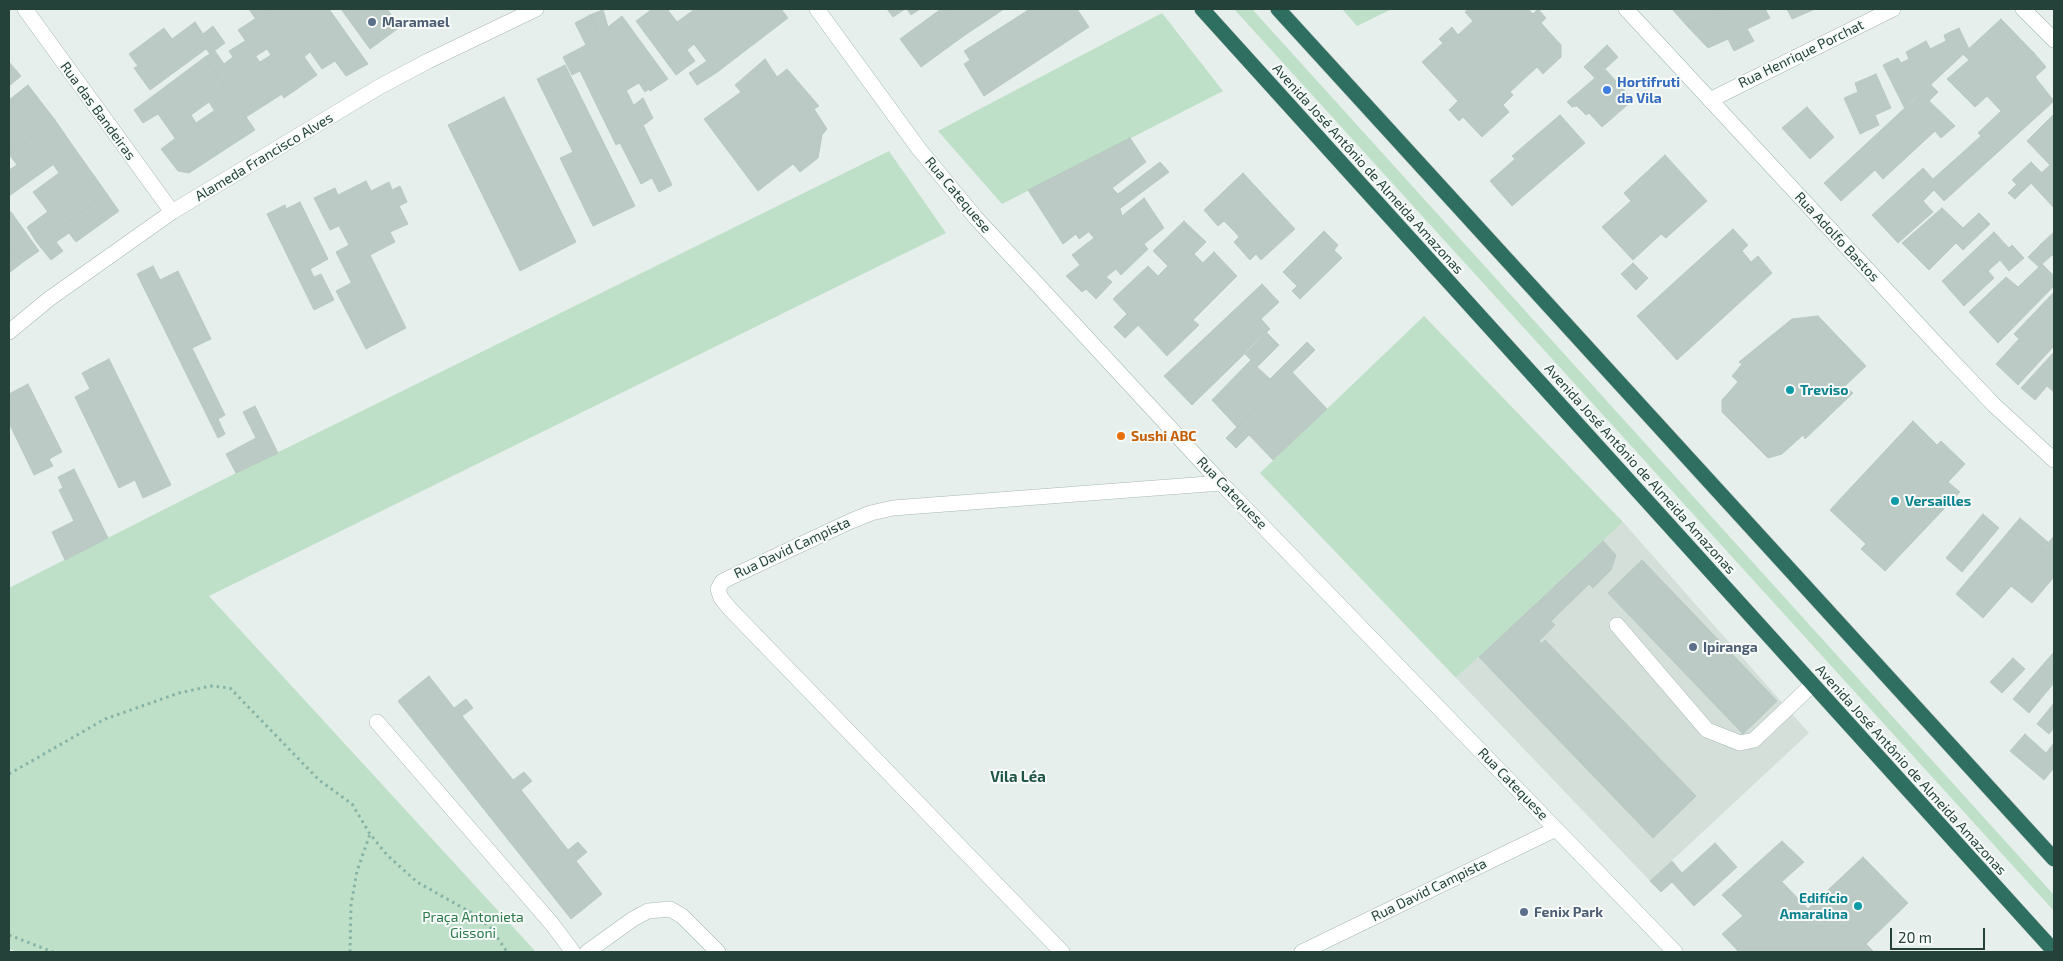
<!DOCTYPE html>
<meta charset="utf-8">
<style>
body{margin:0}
#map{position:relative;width:2063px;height:961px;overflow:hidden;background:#e6efeb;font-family:"Exo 2",sans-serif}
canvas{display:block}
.frame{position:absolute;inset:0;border:10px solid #24423a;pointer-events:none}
.scale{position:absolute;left:1890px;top:928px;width:95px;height:22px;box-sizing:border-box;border:2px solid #24423a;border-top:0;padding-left:6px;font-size:15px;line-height:18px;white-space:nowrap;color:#24423a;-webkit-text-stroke:4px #f7fbf9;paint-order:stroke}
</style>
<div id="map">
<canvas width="2063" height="961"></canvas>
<div class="frame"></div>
<div class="scale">20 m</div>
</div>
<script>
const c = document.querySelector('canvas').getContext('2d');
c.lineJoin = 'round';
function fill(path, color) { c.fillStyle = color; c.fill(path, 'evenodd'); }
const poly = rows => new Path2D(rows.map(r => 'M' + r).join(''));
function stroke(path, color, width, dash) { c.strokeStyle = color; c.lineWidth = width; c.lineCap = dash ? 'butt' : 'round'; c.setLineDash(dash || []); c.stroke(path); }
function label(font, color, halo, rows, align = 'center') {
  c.font = font + ' "Exo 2",sans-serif'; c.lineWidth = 4; c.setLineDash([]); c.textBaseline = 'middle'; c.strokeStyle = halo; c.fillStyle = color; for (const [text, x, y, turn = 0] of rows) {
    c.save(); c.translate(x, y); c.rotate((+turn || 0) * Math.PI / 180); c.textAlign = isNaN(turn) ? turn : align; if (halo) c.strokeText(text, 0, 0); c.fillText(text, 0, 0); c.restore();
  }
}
const built = poly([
 [1623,522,1809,733,1650,881,1456,678]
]);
const green = poly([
 [1234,9,1252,9,2054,895,2054,911],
 [1342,9,1392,9,1357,26],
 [1162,13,1223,91,1002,204,938,131],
 [889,151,946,233,209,596,536,952,19,952,9,949,9,588,236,473],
 [1424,316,1623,522,1456,678,1260,473]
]);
const building = poly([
 [249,9,270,9,255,18,249,9],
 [270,9,329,9,368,64,346,76,335,61,322,69,310,52,304,57,270,9],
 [270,9,317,75,284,98,260,62,271,55,267,49,256,56,238,30,270,9],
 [341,9,387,9,400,27,370,49,341,9],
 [650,9,667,9,694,44,687,50,695,61,676,75,636,21,651,10,650,9],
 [695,9,781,9,788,18,716,73,677,22,695,9],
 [887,9,905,9,893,17,887,9],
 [907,9,920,9,911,15,907,9],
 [941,9,947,9,965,35,921,67,900,39,941,9],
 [947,9,1004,9,965,35,947,9],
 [1030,9,1077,9,1089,27,984,96,964,64,970,60,964,51,1030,9],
 [1469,9,1528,9,1533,14,1538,9,1546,18,1541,23,1561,45,1561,57,1543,74,1537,67,1510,92,1513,95,1503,105,1509,112,1482,137,1463,117,1459,121,1449,110,1458,101,1422,62,1443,43,1439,39,1452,27,1458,35,1473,21,1465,12,1469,9],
 [1672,9,1722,9,1687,26,1672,9],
 [1722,9,1765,9,1770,18,1747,29,1754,41,1734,51,1728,39,1708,48,1687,26,1722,9],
 [1787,9,1815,9,1792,19,1787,9],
 [603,10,608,27,622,16,668,79,650,91,649,89,645,92,639,83,627,90,590,15,603,10],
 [590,15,672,185,659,192,652,178,641,184,620,143,616,145,580,71,572,75,563,57,586,45,575,23,590,15],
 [2001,19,2034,53,1975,107,1947,79,1969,60,1963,54,2001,19],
 [195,22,203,34,213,26,225,43,210,54,206,49,150,90,134,68,138,66,129,54,164,28,172,39,195,22],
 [1959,28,1969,49,1943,73,1930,49,1946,41,1944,35,1959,28],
 [245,41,282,94,246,117,205,57,215,51,224,64,233,57,229,51,245,41],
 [1926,41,1943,73,1905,109,1883,65,1898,58,1901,63,1909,59,1906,52,1926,41],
 [1607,45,1618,57,1605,69,1633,100,1602,127,1589,113,1586,115,1577,106,1572,107,1567,102,1595,78,1584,67,1607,45],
 [2034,53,2046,67,2035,77,2054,101,1998,152,1978,133,2001,111,1987,96,2034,53],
 [205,57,233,98,214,110,209,102,191,115,196,123,175,138,158,114,143,123,134,110,205,57],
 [765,59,777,77,787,69,819,106,814,109,827,129,822,135,818,158,800,172,793,164,758,191,704,119,741,92,735,85,765,59],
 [707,61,716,73,697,85,689,73,707,61],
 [9,62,21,76,9,86,9,62],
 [565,65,635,206,593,226,560,158,573,152,537,79,565,65],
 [1876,74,1891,108,1875,115,1879,125,1860,134,1844,98,1858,92,1855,83,1876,74],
 [1930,84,1938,92,1929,101,1921,93,1930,84],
 [28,85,55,120,9,154,9,100,28,85],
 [1921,93,1955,126,1941,138,1935,131,1883,179,1875,170,1841,201,1824,183,1921,93],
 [504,97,576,242,520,271,448,125,504,97],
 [233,98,255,130,218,154,196,123,233,98],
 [643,98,653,118,644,125,634,105,643,98],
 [1807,107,1834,137,1810,159,1782,128,1807,107],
 [2054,114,2054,161,2050,165,2027,141,2054,114],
 [1560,115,1585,143,1512,206,1490,181,1515,159,1512,156,1560,115],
 [55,120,75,149,9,196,9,170,17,165,9,154,55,120],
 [196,123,218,154,189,173,178,171,161,149,196,123],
 [1981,136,1998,152,1944,201,1934,190,1923,201,1933,212,1898,243,1872,215,1923,168,1933,179,1981,136],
 [1130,138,1146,162,1112,188,1118,194,1160,162,1169,172,1079,239,1076,234,1063,244,1028,190,1130,138],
 [75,149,95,177,48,212,33,192,59,173,53,164,75,149],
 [1665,155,1707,201,1666,238,1661,234,1633,260,1602,227,1631,201,1624,193,1665,155],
 [2054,161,2054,208,2031,183,2054,161],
 [2031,162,2042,173,2023,191,2012,180,2031,162],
 [1243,173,1268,200,1235,232,1224,221,1218,226,1204,210,1243,173],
 [95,177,107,194,37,243,27,227,95,177],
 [366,181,371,191,389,182,392,190,400,186,407,202,399,206,408,224,390,232,395,242,370,255,406,328,381,341,336,252,349,245,339,226,330,230,314,198,335,188,338,195,366,181],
 [2017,184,2023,191,2015,199,2008,193,2017,184],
 [107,194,119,211,76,242,69,233,56,242,63,251,51,260,37,243,107,194],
 [1144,198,1164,228,1144,244,1148,249,1121,275,1116,269,1106,277,1112,282,1096,299,1086,289,1082,292,1066,276,1080,265,1072,255,1094,238,1089,232,1120,209,1122,216,1144,198],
 [1268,200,1295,229,1261,260,1256,254,1250,260,1234,242,1239,237,1235,232,1268,200],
 [300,202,328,259,310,269,314,277,321,274,334,300,314,310,267,214,285,205,286,209,300,202],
 [1942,208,1963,228,1979,213,1990,224,1963,250,1956,243,1929,270,1902,243,1942,208],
 [11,212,39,251,23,262,9,243,9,214,11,212],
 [1184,221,1206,242,1194,254,1203,263,1125,338,1114,327,1127,314,1113,299,1148,266,1158,276,1168,266,1153,251,1184,221],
 [1733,229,1748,245,1742,251,1751,262,1758,256,1772,273,1677,360,1637,316,1733,229],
 [1324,231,1338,245,1334,250,1342,258,1300,299,1292,291,1297,286,1283,272,1324,231],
 [1994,232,2009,248,2012,245,2024,258,2009,271,2000,260,1988,271,1994,278,1964,306,1942,281,1994,232],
 [2054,232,2054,254,2053,256,2041,244,2054,232],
 [9,243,23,262,9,273,9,243],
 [2041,244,2052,255,2042,264,2054,276,2054,286,1998,343,1969,312,2006,277,2018,287,2039,267,2028,257,2041,244],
 [1214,252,1237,276,1193,320,1199,325,1167,356,1138,325,1214,252],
 [1633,263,1648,278,1636,290,1621,274,1633,263],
 [153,266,160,280,178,271,211,339,192,348,225,415,218,419,225,434,218,438,137,274,153,266],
 [351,283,381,341,366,349,336,291,351,283],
 [1262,284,1279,302,1261,319,1270,329,1192,405,1164,376,1262,284],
 [2054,292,2054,346,2018,385,1996,364,2019,339,2014,334,2054,292],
 [1818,316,1866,366,1845,386,1853,393,1805,439,1803,435,1782,454,1768,458,1722,412,1722,400,1738,382,1732,376,1742,364,1739,362,1792,319,1818,316],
 [1266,332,1279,345,1257,367,1270,379,1307,342,1315,350,1237,427,1212,400,1251,360,1244,353,1266,332],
 [2054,352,2054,392,2047,386,2035,400,2021,388,2054,352],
 [109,359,171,485,143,498,135,480,119,488,75,397,90,389,82,373,109,359],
 [1292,372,1327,409,1273,460,1249,435,1236,448,1226,438,1292,372],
 [28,384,62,452,49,459,53,466,34,475,9,423,9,394,28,384],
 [255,406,278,453,236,473,226,454,256,438,243,412,255,406],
 [1913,421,1937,445,1941,441,1965,464,1948,482,1960,492,1885,571,1861,549,1866,544,1830,510,1913,421],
 [74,469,108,538,65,560,52,532,74,521,59,490,63,488,58,477,74,469],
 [1983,514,1999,528,1962,572,1946,558,1983,514],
 [2020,518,2049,543,1983,618,1956,594,2020,518],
 [2054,536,2054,577,2032,603,2011,586,2054,536],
 [1603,541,1616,555,1611,570,1593,588,1589,584,1551,621,1555,625,1539,641,1541,644,1545,640,1696,796,1653,838,1479,657,1603,541],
 [1642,560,1777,701,1743,734,1608,593,1642,560],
 [2054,652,2054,683,2029,713,2013,699,2054,652],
 [2013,658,2025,669,2002,693,1990,682,2013,658],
 [429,676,454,708,466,699,473,708,462,716,513,780,524,772,532,781,521,790,568,850,578,842,587,852,576,861,602,894,571,919,398,701,429,676],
 [2054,703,2054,728,2049,734,2037,724,2054,703],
 [2025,734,2046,753,2054,743,2054,768,2044,780,2010,751,2025,734],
 [1782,841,1804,862,1743,916,1722,895,1782,841],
 [1715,843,1737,867,1694,906,1672,882,1661,892,1650,881,1672,861,1682,873,1715,843],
 [1863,857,1908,903,1866,944,1874,952,1739,952,1722,934,1782,882,1808,909,1863,857]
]);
const path = poly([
 [9,774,105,719,179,693,211,686,230,688,319,780,352,804,370,834,387,855,417,882,472,913,490,927,507,952],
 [9,935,53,952],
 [350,952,351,905,357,871,370,834]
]);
const lane = poly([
 [1617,625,1707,730,1740,743,1754,740,1812,685],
 [377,722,552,924,573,952]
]);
const street = poly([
 [25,9,172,212],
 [2023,9,2054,40],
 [1710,100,1893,9],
 [9,332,49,299,172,212,379,87,428,61,536,9],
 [587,952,633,919,648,911,670,909,682,916,718,952],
 [1062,952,730,609,721,598,718,589,722,582,729,578,851,521,871,513,893,508,1221,483],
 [1302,952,1556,829]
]);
const secondary = poly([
 [817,9,919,149,976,218,1221,483,1675,952],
 [1626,9,1941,349,1994,405,2054,460]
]);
const highway = poly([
 [1202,9,2054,951],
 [1278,9,2054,859]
]);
const markers = [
 [372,22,5,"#5c6f8a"],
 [1607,90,5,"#3f7fe0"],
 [1790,390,5,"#0f9aa8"],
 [1121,436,5,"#e8710a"],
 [1895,501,5,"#0f9aa8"],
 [1693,647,5,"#5c6f8a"],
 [1858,906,5,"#0f9aa8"],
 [1524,912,5,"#5c6f8a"]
];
const serviceNames = [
 ["Maramael",382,22],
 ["Ipiranga",1703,647],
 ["Fenix Park",1534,912]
];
const streetNames = [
 ["Rua Henrique Porchat",1801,54,-26],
 ["Rua das Bandeiras",98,111,54],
 ["Alameda Francisco Alves",264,157,-31],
 ["Avenida José Antônio de Almeida Amazonas",1368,169,48],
 ["Rua Catequese",958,195,50],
 ["Rua Adolfo Bastos",1837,237,47],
 ["Avenida José Antônio de Almeida Amazonas",1640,469,48],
 ["Rua Catequese",1232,493,46],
 ["Rua David Campista",792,548,-25],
 ["Avenida José Antônio de Almeida Amazonas",1911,770,48],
 ["Rua Catequese",1513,784,46],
 ["Rua David Campista",1429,890,-26]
];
const shopNames = [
 ["Hortifruti",1617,82],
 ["da Vila",1617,98]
];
const cultureNames = [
 ["Treviso",1800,390],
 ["Versailles",1905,501],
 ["Edifício",1848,898,"right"],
 ["Amaralina",1848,914,"right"]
];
const foodNames = [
 ["Sushi ABC",1131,436]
];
const parkNames = [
 ["Praça Antonieta",473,917],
 ["Gissoni",473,933]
];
const neighbourhoodNames = [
 ["Vila Léa",1018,777]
];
fill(built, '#d4dfda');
fill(green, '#bfe0c8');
fill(building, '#bbcac4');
stroke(building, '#b8c9c2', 1);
stroke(lane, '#a8b8b2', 16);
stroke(street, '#a8b8b2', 16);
stroke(secondary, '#a4bbb3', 16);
stroke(highway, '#c2cac8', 16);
stroke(path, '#86b3a5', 3, [2.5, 4]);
stroke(lane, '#fff', 15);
stroke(street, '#fff', 15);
stroke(secondary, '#fff', 15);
stroke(highway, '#2f6f62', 15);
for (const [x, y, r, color] of markers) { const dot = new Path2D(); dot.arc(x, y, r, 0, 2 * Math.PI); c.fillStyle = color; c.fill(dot); stroke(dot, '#f7fbf9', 2); }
label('bold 14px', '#4e5e75', '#f7fbf9', serviceNames, 'left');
label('14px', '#24423a', '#f7fbf9', streetNames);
label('bold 14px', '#366cbe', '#f7fbf9', shopNames, 'left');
label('bold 14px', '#0d838f', '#f7fbf9', cultureNames, 'left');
label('bold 14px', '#c56008', '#f7fbf9', foodNames, 'left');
label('14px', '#2d7a4b', '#f7fbf9', parkNames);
label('bold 15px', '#1f5548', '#f7fbf9', neighbourhoodNames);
</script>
